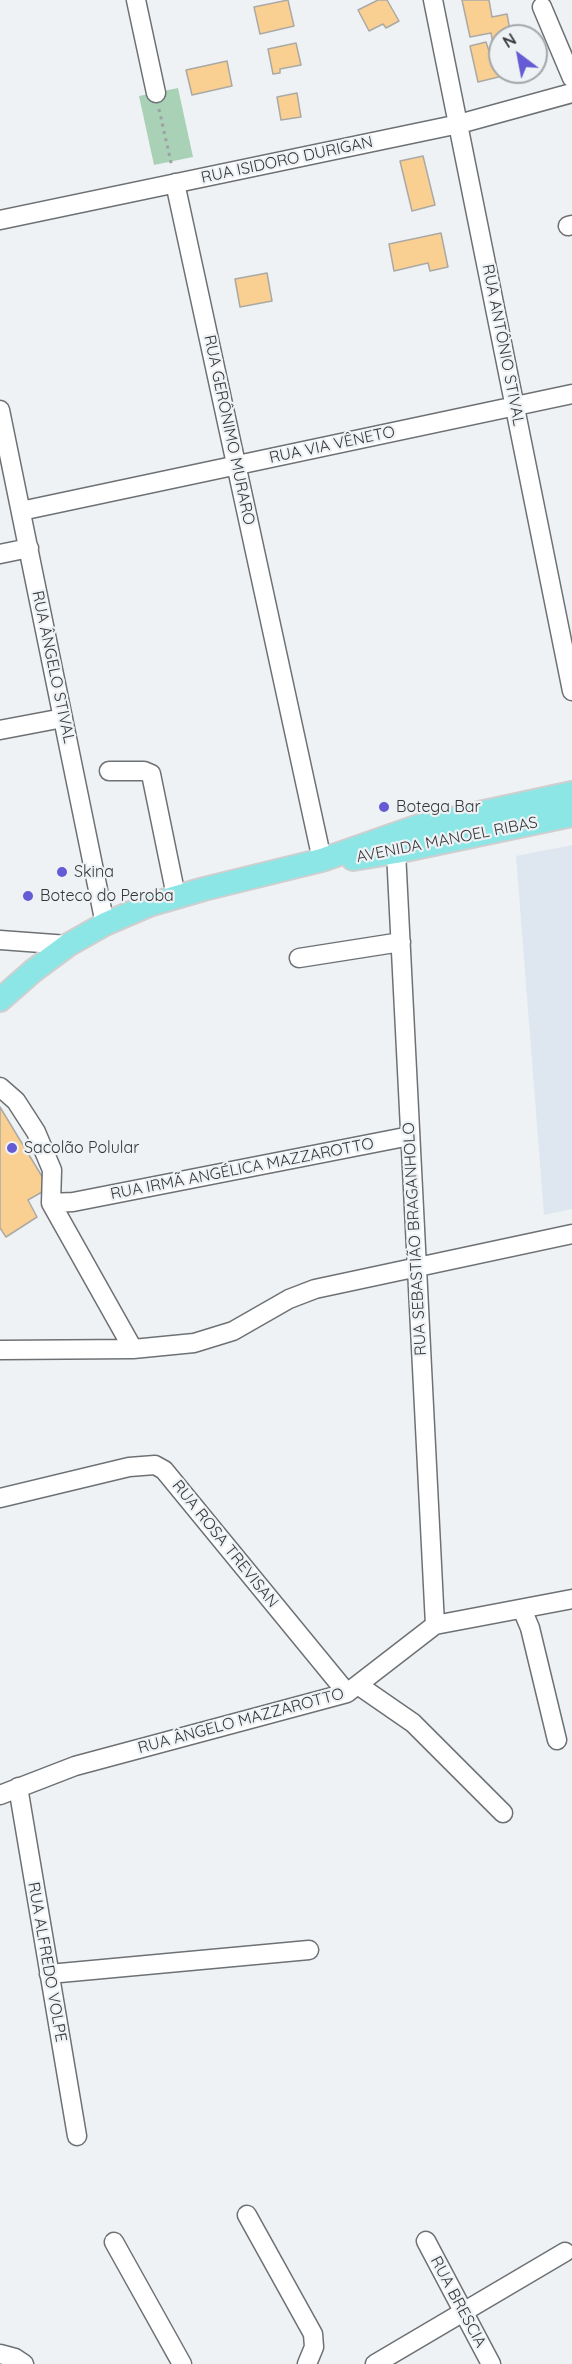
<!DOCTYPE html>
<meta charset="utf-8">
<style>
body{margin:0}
#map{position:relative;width:572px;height:2364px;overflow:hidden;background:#eef2f5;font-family:Quicksand,sans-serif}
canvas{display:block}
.north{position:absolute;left:488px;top:24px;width:60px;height:60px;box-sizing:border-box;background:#eef2f5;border:2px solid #a4a7a9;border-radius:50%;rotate:328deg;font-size:16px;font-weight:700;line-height:24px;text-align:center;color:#353638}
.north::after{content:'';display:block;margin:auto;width:21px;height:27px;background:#655bd4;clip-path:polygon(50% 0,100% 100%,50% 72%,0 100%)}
</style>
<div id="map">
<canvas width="572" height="2364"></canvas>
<div class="north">N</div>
</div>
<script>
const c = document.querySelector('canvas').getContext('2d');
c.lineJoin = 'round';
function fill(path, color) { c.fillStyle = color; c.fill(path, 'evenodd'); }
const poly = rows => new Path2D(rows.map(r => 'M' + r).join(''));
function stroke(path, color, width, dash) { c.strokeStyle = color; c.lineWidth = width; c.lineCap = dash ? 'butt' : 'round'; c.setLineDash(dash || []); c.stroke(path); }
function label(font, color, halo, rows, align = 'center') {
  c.font = font + ' Quicksand,sans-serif'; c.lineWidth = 4.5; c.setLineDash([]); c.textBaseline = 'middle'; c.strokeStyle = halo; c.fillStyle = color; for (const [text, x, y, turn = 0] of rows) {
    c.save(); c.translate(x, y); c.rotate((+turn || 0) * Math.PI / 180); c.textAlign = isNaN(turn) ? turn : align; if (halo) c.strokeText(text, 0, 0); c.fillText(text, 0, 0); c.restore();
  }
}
const built = poly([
 [572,845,572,1209,544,1215,516,856]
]);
const green = poly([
 [178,88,193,157,154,165,139,96]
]);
const building = poly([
 [288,0,294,26,260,34,254,7,288,0],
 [378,0,387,0,399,21,386,28,383,24,369,31,358,10,378,0],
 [462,0,489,0,492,17,507,14,511,36,500,36,500,43,493,44,491,33,470,37,462,0],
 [486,42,489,51,500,48,500,72,519,72,478,82,470,46,486,42],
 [296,43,301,65,280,69,280,73,273,74,268,49,296,43],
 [227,61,232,86,192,95,186,70,227,61],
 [297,93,301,117,281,120,277,97,297,93],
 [423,156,435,205,412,211,400,161,423,156],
 [441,233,448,267,430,271,428,263,394,271,389,244,441,233],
 [267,273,272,301,240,307,235,279,267,273],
 [0,1107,49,1188,28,1200,37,1217,6,1237,0,1228,0,1107]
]);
const path = poly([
 [159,109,172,167]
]);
const minor = poly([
 [136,0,156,93],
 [433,0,572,691],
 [542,7,572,78],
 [175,183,322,860],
 [0,220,459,124,572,93],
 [568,226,572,225],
 [0,410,105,924],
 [21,511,572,394],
 [0,554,29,548],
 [0,730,63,718],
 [109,771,144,771,151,774,176,896],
 [396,852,435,1625],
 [0,940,68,945],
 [299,958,401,942],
 [0,1087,16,1101,36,1132,52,1170,51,1203,133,1349],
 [51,1203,73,1202,410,1136],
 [0,1350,133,1349,194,1343,233,1331,289,1299,315,1289,572,1234],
 [0,1498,129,1467,155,1465,164,1470,347,1693],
 [522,1609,530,1628,557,1740],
 [358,1685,413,1723,503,1813],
 [18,1787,77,2136],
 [0,1795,75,1766,347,1693,435,1625,572,1599],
 [49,1974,309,1950],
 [247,2215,313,2334,314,2347,307,2364],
 [426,2241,491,2364],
 [114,2242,182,2364],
 [0,2354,15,2358,24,2364],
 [375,2364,565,2252]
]);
const major = poly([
 [353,859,396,852,572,815],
 [0,1000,33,971,68,945,105,924,149,905,204,889,322,860,419,826,572,793]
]);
const markers = [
 [384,807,6,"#655bd4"],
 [62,872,6,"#655bd4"],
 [28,896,6,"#655bd4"],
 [12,1148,6,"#655bd4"]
];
const streetNames = [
 ["RUA ISIDORO DURIGAN",287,160,-12],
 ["RUA ANTÔNIO STIVAL",503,345,79],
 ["RUA GERÔNIMO MURARO",229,430,78],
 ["RUA VIA VÊNETO",332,445,-12],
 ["RUA ÂNGELO STIVAL",53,667,78],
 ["AVENIDA MANOEL RIBAS",447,840,-11],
 ["RUA IRMÃ ANGÉLICA MAZZAROTTO",242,1169,-11],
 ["RUA SEBASTIÃO BRAGANHOLO",415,1239,-93],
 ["RUA ROSA TREVISAN",225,1544,51],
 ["RUA ÂNGELO MAZZAROTTO",241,1721,-15],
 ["RUA ALFREDO VOLPE",47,1962,80],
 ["RUA BRESCIA",458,2302,62]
];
const poiNames = [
 ["Botega Bar",396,807],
 ["Skina",74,872],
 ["Boteco do Peroba",40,896],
 ["Sacolão Polular",24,1148]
];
fill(built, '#dee7f0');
fill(green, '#a9d1b6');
fill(building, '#fad092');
stroke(building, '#aba9a5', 1.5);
stroke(minor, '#6e7174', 21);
stroke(major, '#cfcfcf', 26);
stroke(path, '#9da0a2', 3, [3, 4.5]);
stroke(minor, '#fff', 18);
stroke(major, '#8ce6e5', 22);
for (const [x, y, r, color] of markers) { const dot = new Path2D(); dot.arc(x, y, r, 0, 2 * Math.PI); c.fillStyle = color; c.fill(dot); stroke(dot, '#eef2f5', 2); }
label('16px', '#353638', '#eef2f5', streetNames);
label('16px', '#353638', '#eef2f5', poiNames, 'left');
</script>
